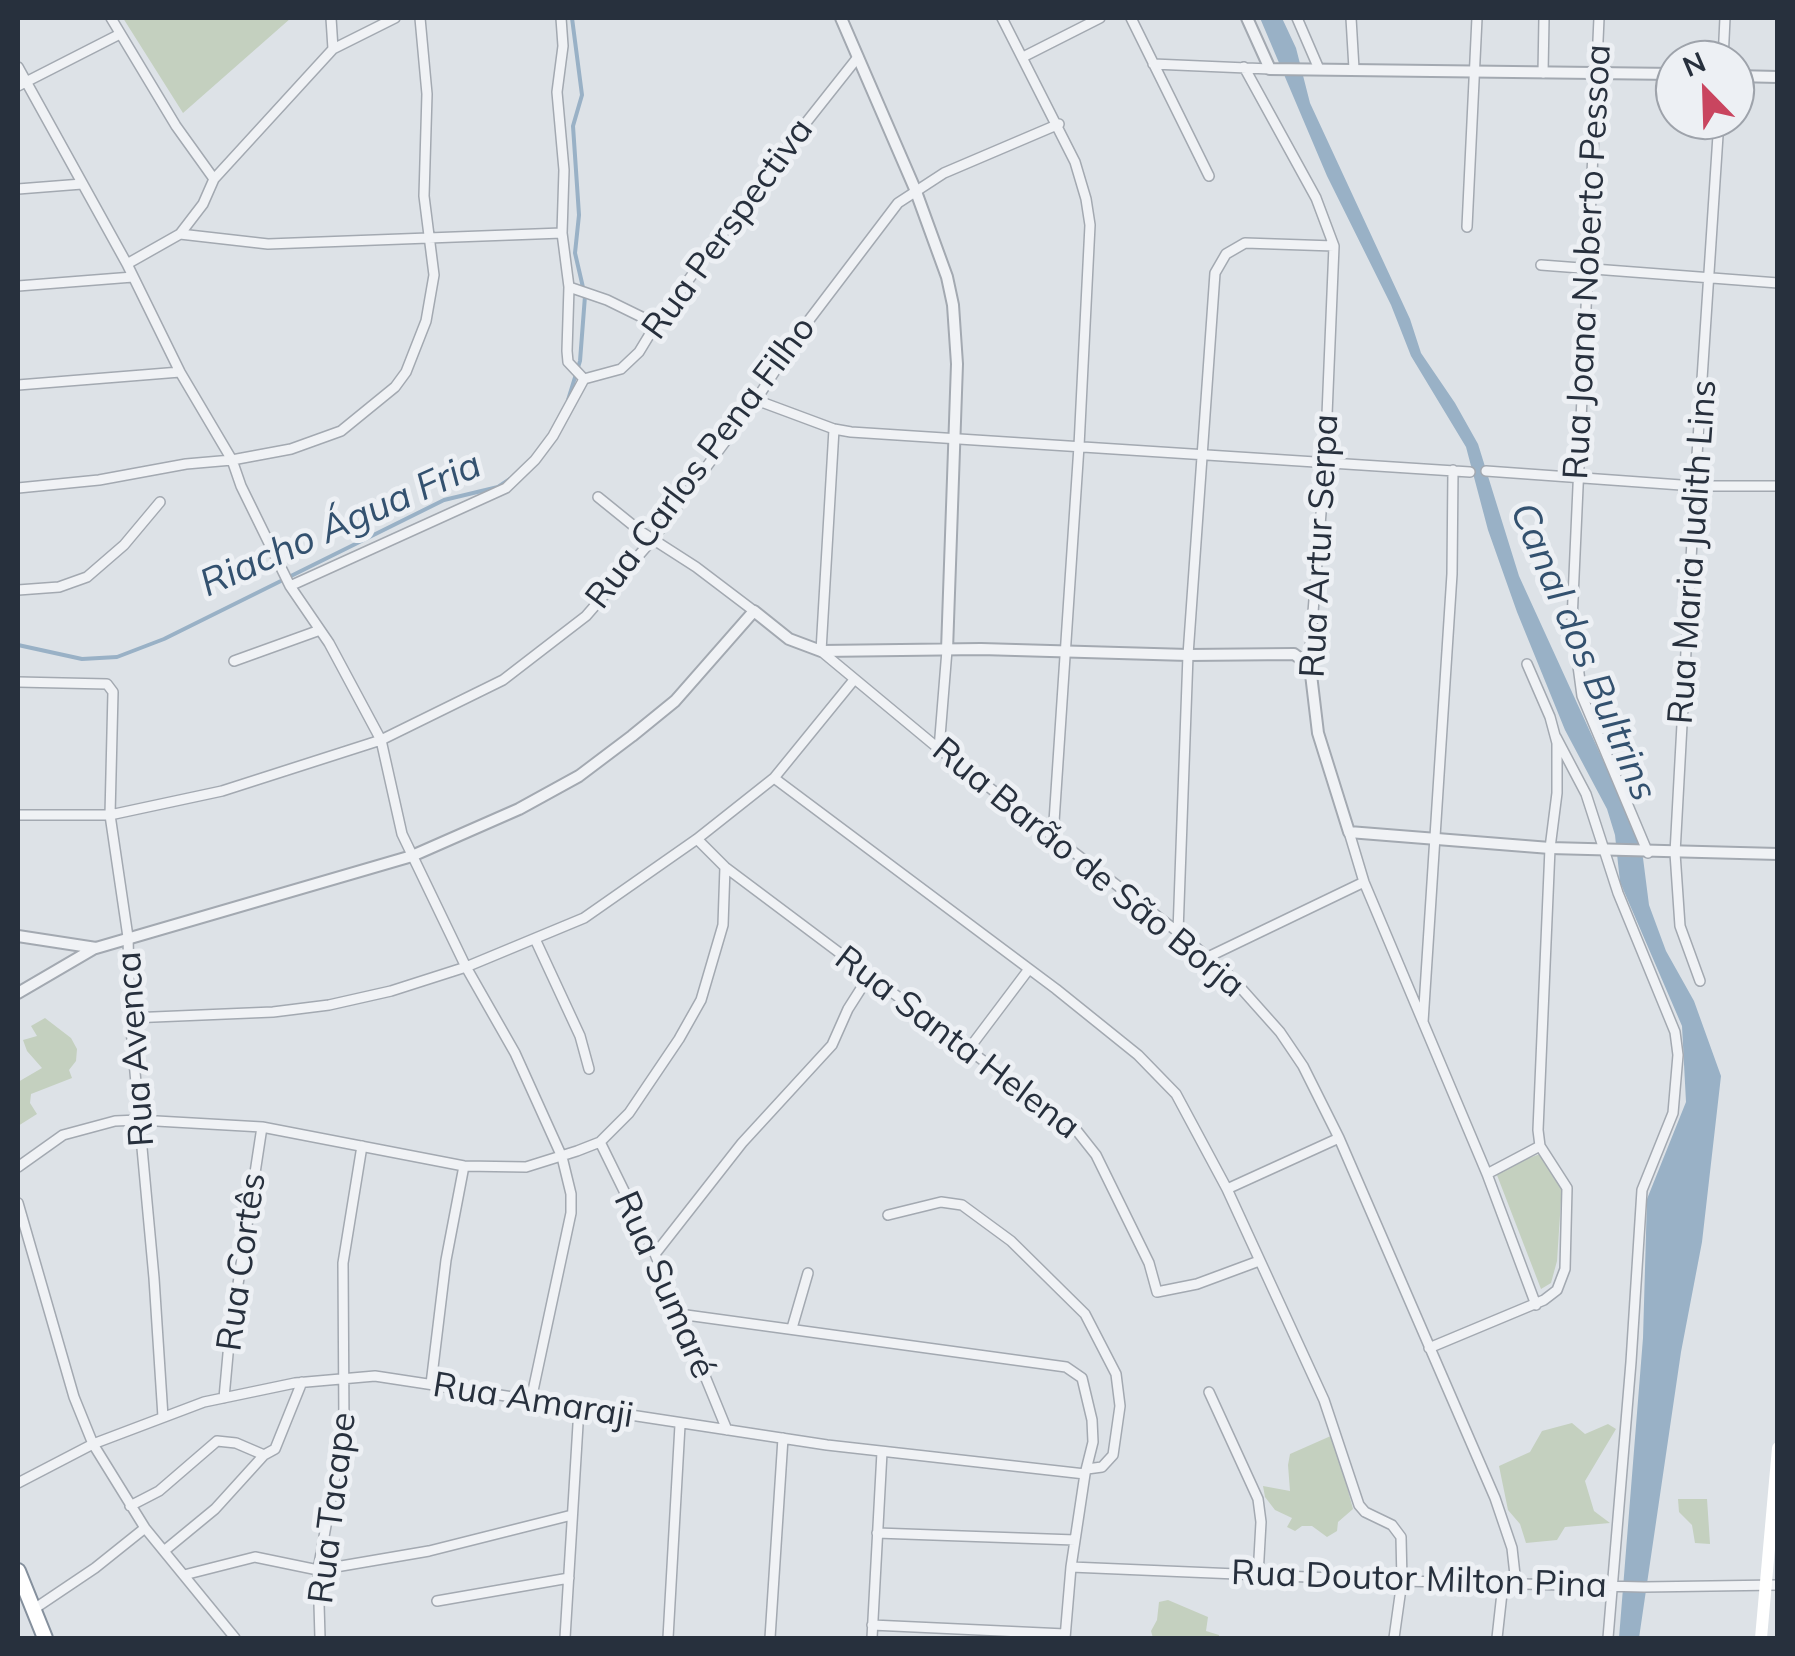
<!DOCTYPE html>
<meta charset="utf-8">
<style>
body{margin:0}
#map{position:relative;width:1795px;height:1656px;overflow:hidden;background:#dde2e7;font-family:Mulish,sans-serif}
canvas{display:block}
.frame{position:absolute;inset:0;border:20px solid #27303d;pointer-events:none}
.north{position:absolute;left:1655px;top:40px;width:100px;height:100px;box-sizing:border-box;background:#edf0f4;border:2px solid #9ea3ab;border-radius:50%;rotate:337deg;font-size:28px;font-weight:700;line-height:40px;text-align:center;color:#27303d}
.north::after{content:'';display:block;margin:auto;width:35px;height:45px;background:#c9455f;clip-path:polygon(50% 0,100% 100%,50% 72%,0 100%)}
</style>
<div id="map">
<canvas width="1795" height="1656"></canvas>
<div class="frame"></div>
<div class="north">N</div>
</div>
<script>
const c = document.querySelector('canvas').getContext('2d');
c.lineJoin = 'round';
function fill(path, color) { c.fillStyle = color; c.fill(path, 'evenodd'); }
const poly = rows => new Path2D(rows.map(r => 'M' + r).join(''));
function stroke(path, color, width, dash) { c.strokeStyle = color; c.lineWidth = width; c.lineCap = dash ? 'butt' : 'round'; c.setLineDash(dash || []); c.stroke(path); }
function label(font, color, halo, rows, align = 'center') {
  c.font = font + ' Mulish,sans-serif'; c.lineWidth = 10; c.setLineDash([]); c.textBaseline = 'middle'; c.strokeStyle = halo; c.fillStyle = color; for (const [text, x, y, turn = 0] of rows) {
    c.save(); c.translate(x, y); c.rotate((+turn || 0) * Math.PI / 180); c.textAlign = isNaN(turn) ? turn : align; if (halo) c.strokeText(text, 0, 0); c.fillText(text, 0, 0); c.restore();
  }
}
const green = poly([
 [123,18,291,18,183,113],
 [45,1018,71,1038,77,1049,76,1061,69,1070,72,1078,31,1094,30,1103,37,1114,18,1126,18,1082,42,1068,27,1051,23,1040,37,1036,31,1026],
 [1543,1153,1562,1185,1557,1261,1551,1283,1541,1289,1495,1170],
 [1572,1423,1585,1434,1608,1424,1616,1429,1585,1481,1594,1511,1610,1523,1565,1527,1557,1540,1526,1543,1520,1524,1508,1510,1499,1466,1530,1452,1542,1431],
 [1333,1435,1353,1509,1338,1522,1337,1531,1327,1537,1312,1526,1302,1526,1295,1531,1287,1527,1292,1518,1275,1510,1265,1497,1263,1486,1290,1491,1288,1465,1290,1454],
 [1678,1499,1707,1499,1710,1544,1695,1543,1692,1525,1679,1512],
 [1168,1600,1208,1617,1206,1631,1219,1635,1219,1638,1153,1638,1151,1631,1157,1620,1159,1602]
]);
const water = poly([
 [1260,18,1282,18,1296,48,1310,103,1410,319,1421,353,1455,403,1478,444,1519,576,1629,817,1643,858,1649,905,1666,951,1694,1001,1721,1076,1702,1242,1681,1352,1639,1638,1619,1638,1643,1338,1647,1199,1686,1102,1682,1026,1620,882,1615,835,1607,809,1565,730,1517,612,1488,530,1466,447,1411,356,1391,305,1327,176]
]);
const stream = poly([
 [568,400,580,361,585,296,575,253,579,215,573,126,582,95,572,18],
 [18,645,82,659,117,657,164,639,444,500,498,487,510,479]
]);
const minor = poly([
 [111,18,176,126,214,179],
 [331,18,333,49],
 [561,18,563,46,557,92,564,170,562,233,569,287,567,351,568,362,584,379],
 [1002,18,1075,162,1086,199,1090,225,1079,446,1053,837],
 [1131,18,1209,176],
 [1297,18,1319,69],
 [1351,18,1354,69],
 [1599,18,1572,621,1582,696,1648,853],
 [1023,57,1100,18],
 [1723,60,1725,18],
 [1153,64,1270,69],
 [18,67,127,264,180,372,232,460,241,486,290,586,329,643,381,740,402,834,466,967,515,1053,562,1157,571,1194,571,1213,531,1400],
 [1244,67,1316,198,1334,246,1325,463,1309,662],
 [1543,73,1544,18],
 [18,86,120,34],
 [18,189,82,184],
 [1467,227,1477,18],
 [180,234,268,244,562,233],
 [127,264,180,234,203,204,214,179,333,49,395,18],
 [1541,265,1778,283],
 [18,286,133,277],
 [569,287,607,300,656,324],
 [584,379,621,369,639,352,656,324,782,153,858,57],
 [18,385,180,372],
 [756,400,834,429,851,432,1470,472],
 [834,429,821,651,939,749,1178,932,1231,977,1280,1032,1303,1066,1339,1138,1495,1498,1512,1548,1516,1584],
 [1486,471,1695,486,1778,486],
 [18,488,99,480,186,464,232,460,291,449,341,431,395,387,406,372,426,321,434,275,424,196,427,94,420,18],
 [598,497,640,531,696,567,754,611],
 [290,586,506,488,535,460,553,436,584,379],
 [18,590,59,587,87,577,124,545,160,502],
 [234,661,320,630],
 [18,682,107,684,113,692,110,815,128,937,130,1018,154,1278,163,1417],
 [1556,737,1586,794,1618,893,1675,1032,1678,1055,1673,1113,1642,1190,1631,1362,1608,1638],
 [939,749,947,650],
 [774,778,1056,989,1138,1055,1176,1094,1227,1189,1324,1400,1359,1505,1365,1512,1392,1525,1401,1537,1402,1581,1394,1638],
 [18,815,110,815,222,791,381,740,503,680,586,616,653,539,756,400,803,328,898,203,944,173,1059,124],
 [1349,832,1364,882,1487,1174,1536,1305],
 [697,839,725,867,1077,1131,1096,1155,1149,1263,1157,1292,1197,1284,1259,1261],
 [1178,932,1188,655,1215,273,1226,254,1245,243,1334,246],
 [535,939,580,1036,589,1069],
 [1208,957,1364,882],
 [1700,981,1680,926,1675,853,1695,486,1719,120],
 [130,1018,273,1012,329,1005,391,991,466,967,584,918,697,839,774,778,853,681],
 [1423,1022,1452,574,1453,470],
 [968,1050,1029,969],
 [600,1142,655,1254,727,1430],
 [18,1167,63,1135,115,1121,139,1120,262,1127,464,1166,526,1167,577,1151,600,1142,629,1113,679,1039,701,1000,723,925,725,867],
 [1487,1174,1540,1146],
 [1227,1189,1339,1138],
 [18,1203,74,1397,93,1444,145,1528,235,1638],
 [888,1215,941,1202,962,1205,1011,1241,1085,1314,1116,1374,1120,1406,1113,1455,1102,1467,1087,1469],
 [655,1254,742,1143,832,1045,848,1009,869,976],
 [679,1314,1066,1367,1082,1378,1092,1420,1093,1442,1085,1474],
 [792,1328,808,1273],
 [1429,1348,1544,1300,1557,1290,1565,1269,1567,1188,1540,1146,1538,1130,1550,848,1557,793,1557,743,1550,717,1527,664],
 [431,1384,446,1260,464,1166],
 [1209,1392,1258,1499,1261,1522,1258,1576],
 [224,1398,229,1343,262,1127],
 [18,1483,93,1444,204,1402,295,1383,375,1376,827,1445,1085,1474,1071,1567,1065,1638],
 [130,1506,159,1491,217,1441,236,1443,264,1455],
 [877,1533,1075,1540],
 [164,1551,215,1509,264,1455,275,1449,302,1382],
 [1071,1567,1402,1581,1644,1587,1778,1585],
 [184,1575,255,1557,318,1570,429,1551,572,1515],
 [437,1601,569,1578],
 [34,1609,95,1568,145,1528],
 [872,1625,1065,1634],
 [320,1638,318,1570,344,1426,343,1263,362,1146],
 [565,1638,579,1408],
 [668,1638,680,1425],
 [770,1638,783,1438],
 [872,1638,882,1452],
 [1497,1638,1503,1584]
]);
const tertiary = poly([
 [841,18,915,189,947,277,953,305,957,364,947,650],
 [1247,18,1270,69,1675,74],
 [1735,76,1778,77],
 [18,936,96,948,412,856,519,809,579,776,632,736,675,701,754,611,789,639,821,651,981,649,1188,655,1294,654,1310,666,1318,733,1349,832,1550,848,1778,854],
 [18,993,95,948]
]);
const secondary = poly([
 [1761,1638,1778,1448]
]);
const trunk = poly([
 [18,1571,45,1638]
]);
const streetNames = [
 ["Rua Perspectiva",728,229,-54],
 ["Rua Joana Noberto Pessoa",1588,262,-87],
 ["Rua Carlos Pena Filho",701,463,-53],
 ["Rua Artur Serpa",1320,546,-87],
 ["Rua Maria Judith Lins",1693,552,-86],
 ["Rua Barão de São Borja",1088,868,39],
 ["Rua Santa Helena",957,1043,37],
 ["Rua Avenca",136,1049,-94],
 ["Rua Cortês",242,1262,-82],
 ["Rua Sumaré",664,1285,66],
 ["Rua Amaraji",533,1401,9],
 ["Rua Tacape",333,1508,-83],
 ["Rua Doutor Milton Pina",1419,1580,2]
];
const waterNames = [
 ["Riacho Água Fria",341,525,-24],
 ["Canal dos Bultrins",1583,652,67]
];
fill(green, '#c4d0bf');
fill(water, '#99b1c6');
stroke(stream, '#99b1c6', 4);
stroke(minor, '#a3a9b1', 12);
stroke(tertiary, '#a3a9b1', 14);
stroke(trunk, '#85909d', 18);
stroke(minor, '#f0f2f5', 9);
stroke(tertiary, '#f0f2f5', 10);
stroke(secondary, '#fff', 12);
stroke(trunk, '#fff', 14);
label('35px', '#27303d', '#edf0f4', streetNames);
label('italic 38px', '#33516f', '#edf0f4', waterNames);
</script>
